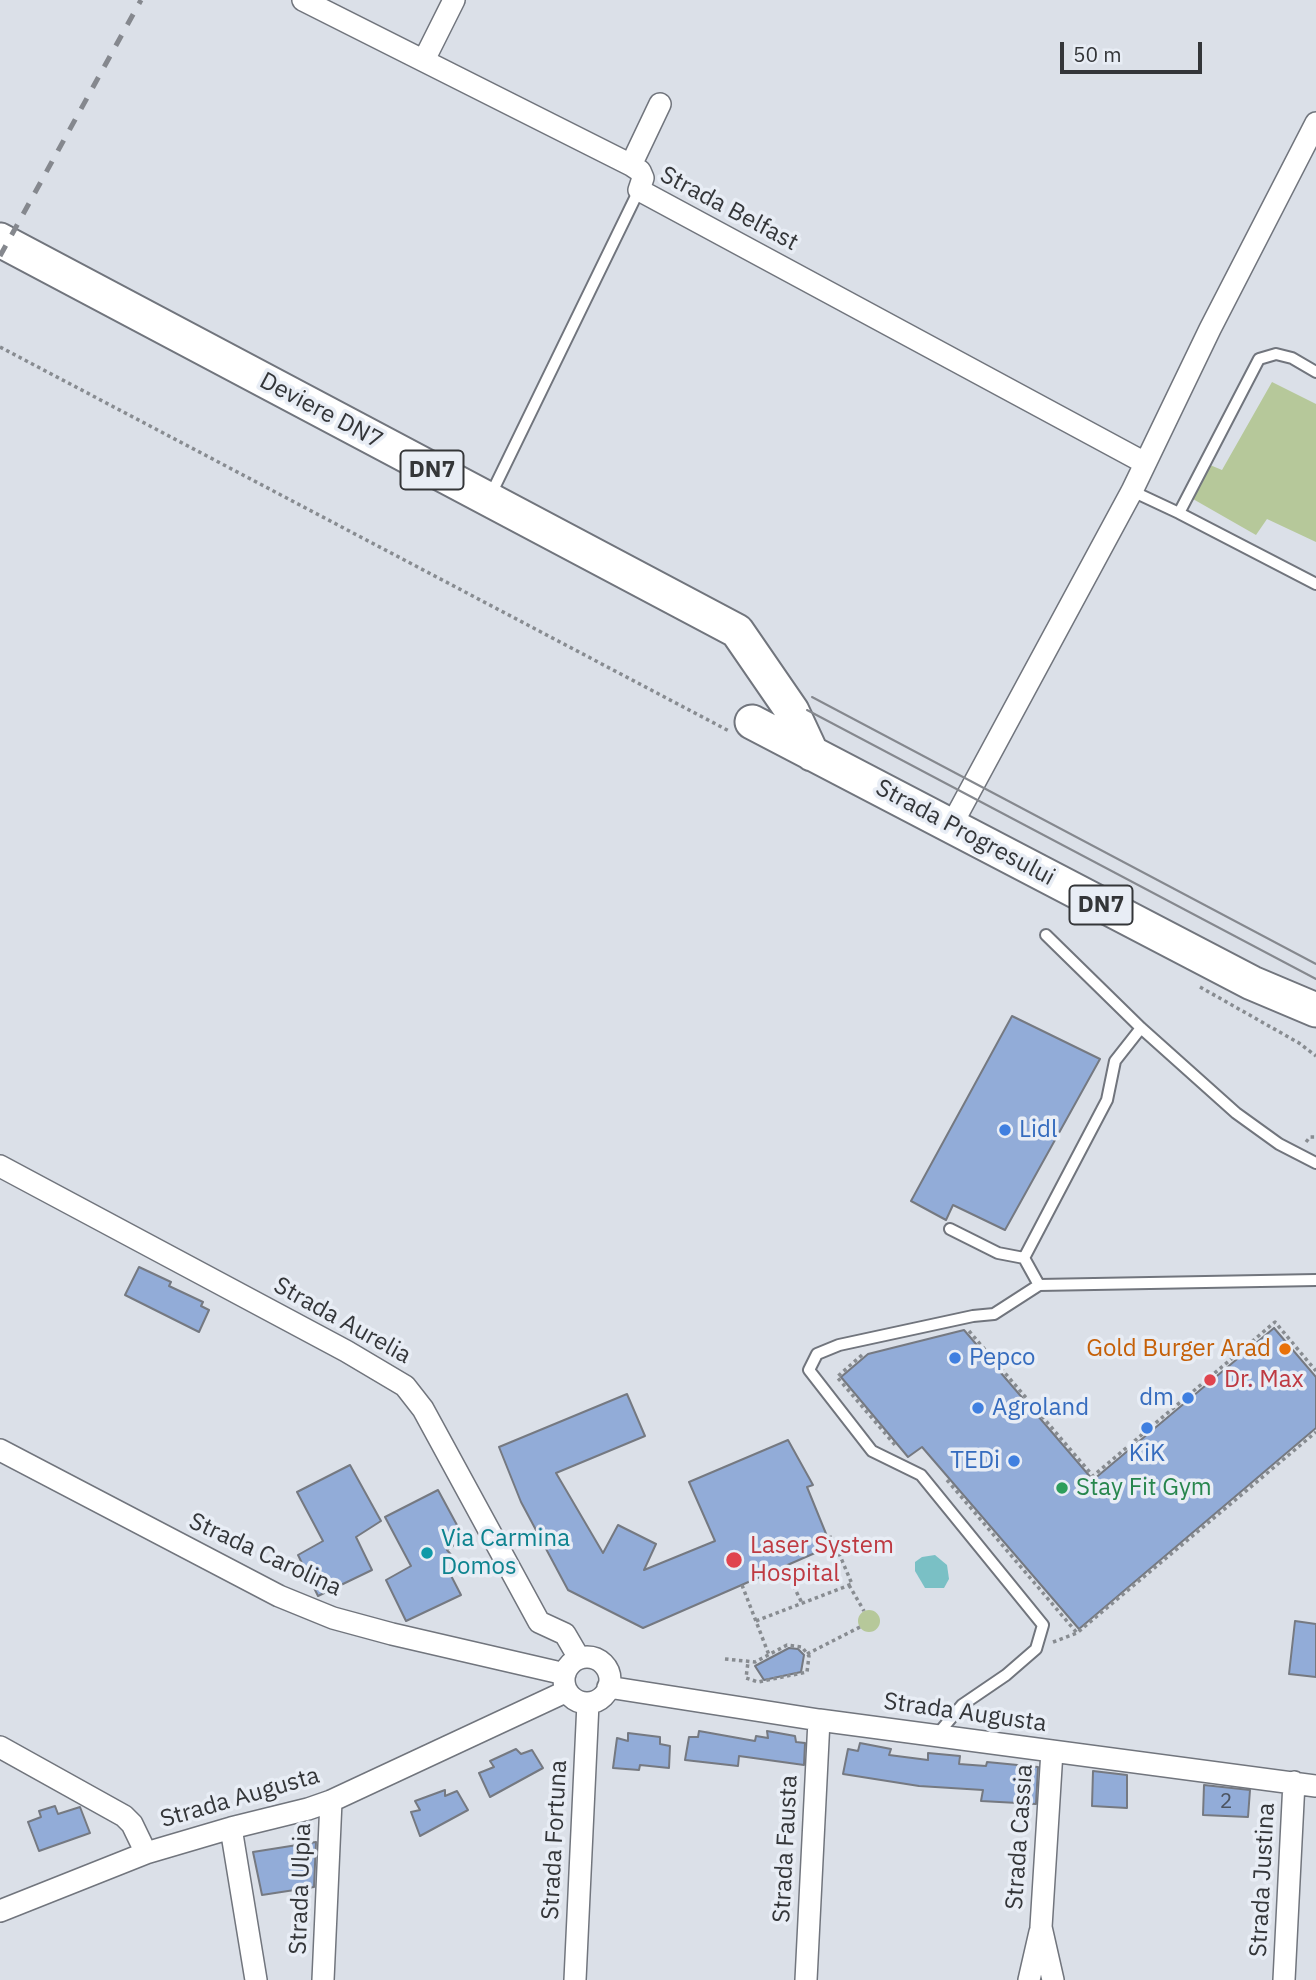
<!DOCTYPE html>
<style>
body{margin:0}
#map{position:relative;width:1316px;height:1980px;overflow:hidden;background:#dbe0e8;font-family:"IBM Plex Sans",sans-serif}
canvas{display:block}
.scale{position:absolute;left:1060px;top:42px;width:142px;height:32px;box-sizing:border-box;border:4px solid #343639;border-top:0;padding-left:9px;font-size:21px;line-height:24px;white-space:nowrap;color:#343639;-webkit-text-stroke:5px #e8edf5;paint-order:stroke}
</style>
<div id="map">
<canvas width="1316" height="1980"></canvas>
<div class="scale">50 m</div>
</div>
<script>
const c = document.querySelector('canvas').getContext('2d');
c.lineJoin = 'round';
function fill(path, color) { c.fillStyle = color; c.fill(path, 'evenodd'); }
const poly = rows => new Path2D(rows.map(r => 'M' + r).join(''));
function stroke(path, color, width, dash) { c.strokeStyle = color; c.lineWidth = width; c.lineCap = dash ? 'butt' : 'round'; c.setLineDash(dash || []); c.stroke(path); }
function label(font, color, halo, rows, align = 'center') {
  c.font = font + ' "IBM Plex Sans",sans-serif'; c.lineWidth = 7; c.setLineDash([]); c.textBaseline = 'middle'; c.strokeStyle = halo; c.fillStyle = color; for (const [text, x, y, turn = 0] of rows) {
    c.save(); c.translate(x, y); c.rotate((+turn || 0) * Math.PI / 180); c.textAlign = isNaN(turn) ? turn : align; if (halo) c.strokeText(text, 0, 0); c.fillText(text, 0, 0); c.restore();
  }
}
const green = poly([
 [1272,382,1316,404,1316,542,1267,519,1256,535,1193,499,1210,465,1222,470],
 '858 1621a11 11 0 1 1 22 0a11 11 0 1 1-22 0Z'
]);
const water = poly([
 [935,1555,947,1565,949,1579,944,1588,925,1588,915,1571,915,1562,922,1557]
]);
const building = poly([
 [1012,1016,1100,1059,1005,1230,953,1205,946,1220,911,1201,1012,1016],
 [139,1267,171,1282,169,1286,203,1302,201,1306,209,1310,199,1332,125,1295,139,1267],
 [1274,1328,1316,1377,1316,1428,1079,1629,922,1447,908,1457,841,1377,868,1354,964,1330,1093,1480,1274,1328],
 [627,1394,645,1436,556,1473,603,1553,618,1525,656,1544,644,1570,715,1541,689,1482,788,1440,813,1485,807,1487,831,1546,643,1628,568,1590,521,1502,499,1447,627,1394],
 [350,1465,381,1521,356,1537,372,1570,318,1596,298,1555,323,1541,297,1492,350,1465],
 [438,1490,464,1538,447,1550,453,1557,444,1562,461,1595,406,1621,386,1580,411,1566,385,1517,438,1490],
 [1295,1621,1316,1624,1316,1677,1289,1674,1295,1621],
 [789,1648,798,1649,804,1655,801,1672,764,1680,755,1666,789,1648],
 [699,1731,755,1741,756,1736,768,1738,767,1731,795,1736,796,1742,805,1743,804,1765,739,1756,738,1766,685,1760,689,1737,698,1737,699,1731],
 [628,1733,660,1737,660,1744,670,1746,669,1768,640,1765,639,1770,613,1768,617,1738,628,1741,628,1733],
 [860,1743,891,1749,889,1755,928,1760,928,1753,960,1756,959,1764,986,1766,987,1762,1038,1767,1036,1804,981,1801,983,1790,919,1786,843,1774,848,1749,858,1751,860,1743],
 [516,1749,521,1754,532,1750,543,1768,490,1797,479,1773,494,1767,490,1761,516,1749],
 [1093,1771,1127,1775,1127,1808,1092,1806,1093,1771],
 [1204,1785,1250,1790,1248,1817,1203,1815,1204,1785],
 [445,1790,445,1796,457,1791,468,1810,420,1836,411,1812,420,1810,415,1801,445,1790],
 [55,1806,58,1814,80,1807,90,1833,39,1851,28,1822,41,1817,39,1811,55,1806],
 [316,1842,314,1887,262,1895,253,1852,316,1842]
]);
const path = poly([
 [0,347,729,731],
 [1200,987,1299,1043,1316,1056],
 [1306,1142,1310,1137,1316,1137],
 [969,1331,1093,1476,1275,1322,1316,1371],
 [862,1355,837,1377,895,1445],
 [947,1480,1077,1633],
 [784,1567,802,1603],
 [742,1585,769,1655],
 [849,1585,864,1611],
 [756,1621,852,1584,832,1537,828,1538],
 [1053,1642,1077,1633,1316,1432],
 [807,1654,860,1627],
 [725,1659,755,1662,787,1645,802,1647,809,1656,807,1672,758,1682,746,1678,748,1662]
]);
const service = poly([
 [495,486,639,190],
 [1132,491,1179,513,1316,584],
 [1179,513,1259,359,1276,354,1292,358,1316,372],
 [1046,935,1141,1028,1236,1113,1279,1144,1316,1163],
 [950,1229,998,1253,1024,1258],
 [1039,1285,1024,1258,1107,1100,1115,1061,1141,1028],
 [937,1735,962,1705,1006,1675,1036,1649,1043,1625,921,1475,872,1451,809,1370,817,1354,839,1345,973,1316,994,1314,1039,1285,1316,1280]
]);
const minor = poly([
 [303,0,631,165,640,171,643,178,639,190,1145,463],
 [424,60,454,0],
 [631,165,660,104],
 [951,826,1132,491,1210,329,1316,123],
 [0,1166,346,1351,405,1386,423,1409,539,1622,565,1634,579,1658],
 [0,1450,279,1596,333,1618,392,1634,565,1674],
 '564 1680a23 23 0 1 1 46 0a23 23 0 1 1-46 0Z',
 [608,1687,819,1720,1316,1786],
 [0,1747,124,1816,132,1824,146,1853],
 [1052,1751,1041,1927,1053,1980],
 [231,1828,256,1980],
 [0,1911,146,1853,231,1828,308,1809,331,1801,567,1691],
 [323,1980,331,1801],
 [575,1980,588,1703],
 [806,1980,819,1720],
 [1029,1980,1040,1932],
 [1284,1980,1294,1782]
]);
const primary = poly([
 [0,240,737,631,792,711,812,754],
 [752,722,1252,983,1316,1010]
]);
const tram = poly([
 [812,697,1316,964],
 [807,710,1316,979]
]);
const rail = poly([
 [0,256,141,0]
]);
const markers = [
 [1005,1130,7,"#3f7fe0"],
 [1285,1349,7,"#e8710a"],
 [955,1358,7,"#3f7fe0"],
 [1210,1380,7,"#e0444e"],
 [1188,1398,7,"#3f7fe0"],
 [978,1408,7,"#3f7fe0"],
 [1147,1428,7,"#3f7fe0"],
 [1014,1461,7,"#3f7fe0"],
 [1062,1488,7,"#2e9e5b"],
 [427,1553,7,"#0f9aa8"],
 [734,1560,9,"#e0444e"]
];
const numberNames = [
 ["2",1226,1802]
];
const shields = [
 [432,470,63],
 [1101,905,63]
];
const shieldNames = [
 ["DN7",432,470],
 ["DN7",1101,905]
];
const streetNames = [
 ["Strada Belfast",729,209,28],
 ["Deviere DN7",321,411,28],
 ["Strada Progresului",965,833,28],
 ["Strada Aurelia",342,1321,29],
 ["Strada Carolina",265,1555,25],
 ["Strada Augusta",965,1713,8],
 ["Strada Augusta",240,1798,-16],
 ["Strada Cassia",1020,1837,-86],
 ["Strada Fortuna",555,1840,-87],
 ["Strada Fausta",786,1849,-87],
 ["Strada Justina",1263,1880,-87],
 ["Strada Ulpia",301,1889,-88]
];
const shopNames = [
 ["Lidl",1019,1130],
 ["Pepco",969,1358],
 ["dm",1174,1398,"right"],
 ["Agroland",992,1408],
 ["KiK",1147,1454,"center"],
 ["TEDi",1000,1461,"right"]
];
const foodNames = [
 ["Gold Burger Arad",1271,1349]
];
const healthNames = [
 ["Dr. Max",1224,1380],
 ["Laser System",750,1546],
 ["Hospital",750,1574]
];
const leisureNames = [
 ["Stay Fit Gym",1076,1488]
];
const cultureNames = [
 ["Via Carmina",441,1539],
 ["Domos",441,1567]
];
fill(green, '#b6c89a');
fill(water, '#7ac0c5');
fill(building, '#92acd8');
stroke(building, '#757981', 2);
stroke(service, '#71757d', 14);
stroke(minor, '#71757d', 24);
stroke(primary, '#71757d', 37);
stroke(path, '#888c91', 3.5, [3.5, 3.5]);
stroke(service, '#fff', 10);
stroke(minor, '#fff', 21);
stroke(primary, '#fff', 33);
stroke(tram, '#85888e', 2);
stroke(rail, '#85888e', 5, [12, 12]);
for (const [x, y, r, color] of markers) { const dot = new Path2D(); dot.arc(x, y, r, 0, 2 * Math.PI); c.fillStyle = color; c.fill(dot); stroke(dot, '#e8edf5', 2.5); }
label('21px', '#4c5461', null, numberNames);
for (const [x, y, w] of shields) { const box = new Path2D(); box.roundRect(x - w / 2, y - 19.5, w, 39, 5); c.fillStyle = '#e8edf5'; c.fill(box); stroke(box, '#343639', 2); }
label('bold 23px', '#343639', null, shieldNames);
label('24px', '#343639', '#e8edf5', streetNames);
label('24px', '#366cbe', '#e8edf5', shopNames, 'left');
label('24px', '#c56008', '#e8edf5', foodNames, 'right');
label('24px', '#be3a42', '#e8edf5', healthNames, 'left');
label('24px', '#27864d', '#e8edf5', leisureNames, 'left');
label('24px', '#0d838f', '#e8edf5', cultureNames, 'left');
</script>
